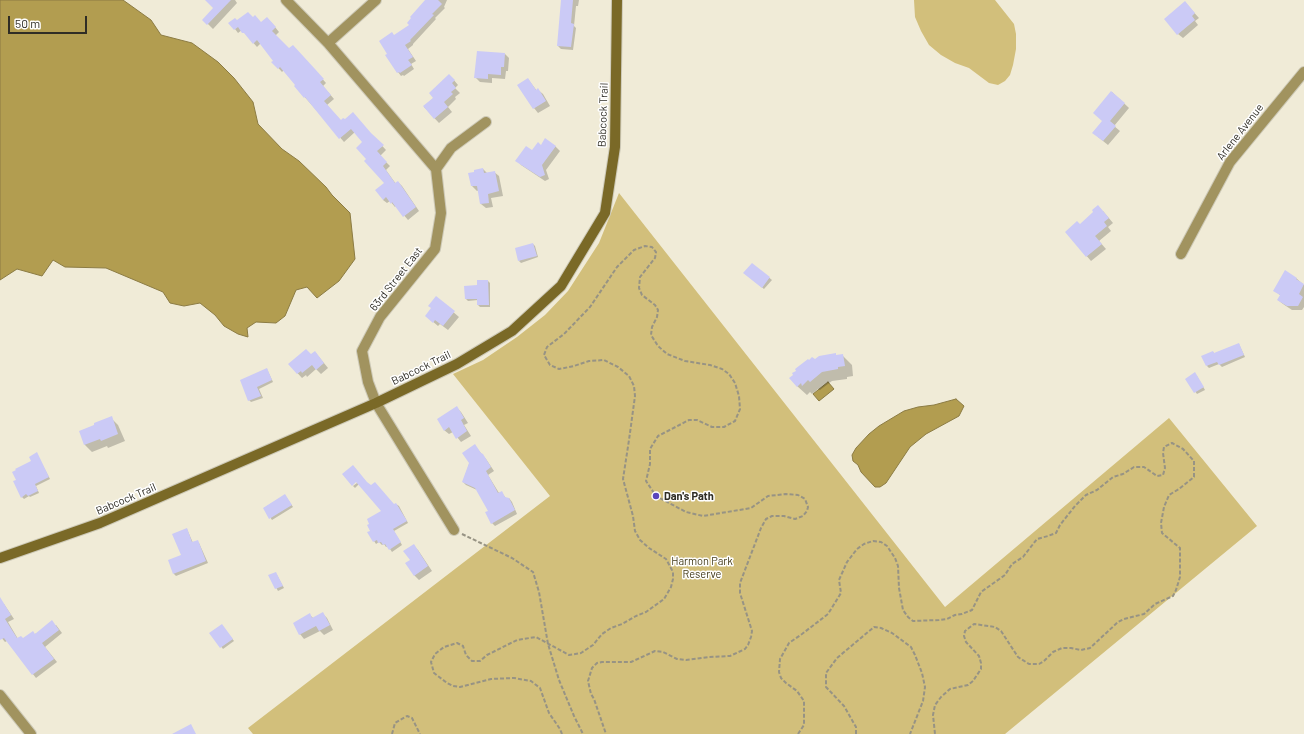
<!DOCTYPE html>
<style>
body{margin:0}
#map{position:relative;width:1304px;height:734px;overflow:hidden;background:#f0ebd7;font-family:Barlow,sans-serif}
canvas{display:block}
.scale{position:absolute;left:8px;top:16px;width:79px;height:18px;box-sizing:border-box;border:2px solid #2f2d25;border-top:0;padding-left:5px;font-size:12px;line-height:14px;white-space:nowrap;color:#2f2d25;-webkit-text-stroke:3px #fff;paint-order:stroke}
</style>
<div id="map">
<canvas width="1304" height="734"></canvas>
<div class="scale">50 m</div>
</div>
<script>
const c = document.querySelector('canvas').getContext('2d');
c.lineJoin = 'round';
function fill(path, color) { c.fillStyle = color; c.fill(path, 'evenodd'); }
const poly = rows => new Path2D(rows.map(r => 'M' + r).join(''));
function stroke(path, color, width, dash) { c.strokeStyle = color; c.lineWidth = width; c.lineCap = dash ? 'butt' : 'round'; c.setLineDash(dash || []); c.stroke(path); }
function label(font, color, halo, rows, align = 'center') {
  c.font = font + ' Barlow,sans-serif'; c.lineWidth = 3; c.setLineDash([]); c.textBaseline = 'middle'; c.strokeStyle = halo; c.fillStyle = color; for (const [text, x, y, turn = 0] of rows) {
    c.save(); c.translate(x, y); c.rotate((+turn || 0) * Math.PI / 180); c.textAlign = isNaN(turn) ? turn : align; if (halo) c.strokeText(text, 0, 0); c.fillText(text, 0, 0); c.restore();
  }
}
const green = poly([
 [914,0,995,0,1014,24,1016,34,1016,49,1013,65,1010,75,1005,81,998,85,989,83,969,68,955,63,941,55,929,45,921,31,915,17],
 [619,193,945,607,1169,418,1257,526,1005,734,253,734,248,728,550,496,453,374,483,360,517,337,545,315,568,291,599,243]
]);
const water = poly([
 [0,0,123,0,151,20,161,35,192,43,218,62,234,78,253,102,258,124,282,149,299,161,326,187,332,195,350,213,355,259,339,281,317,298,307,287,296,290,285,316,276,323,256,322,247,328,248,337,238,334,224,326,215,315,200,303,184,306,170,303,163,292,106,268,65,267,53,260,42,276,17,269,0,280,0,0],
 [828,382,834,389,819,401,813,394,828,382],
 [956,399,964,406,959,416,926,434,910,447,886,483,880,487,875,487,861,472,858,465,853,461,852,455,856,448,869,434,879,426,904,411,918,407,934,405,956,399]
]);
const shadow = poly([
 [206,0,235,0,237,3,213,29,204,20,214,8],
 [427,0,447,0,444,7,445,8,435,18,436,19,413,44,413,45,408,49,416,61,411,64,414,69,404,76,403,75,401,76,398,72,389,54,395,36,410,25],
 [562,0,579,0,578,6,576,6,574,26,576,28,573,50,561,49,558,46],
 [1189,7,1199,18,1195,21,1198,25,1183,38,1178,34],
 [253,18,261,23,271,22,279,32,275,36,289,49,293,46,326,83,323,86,334,99,327,105,341,121,374,137,386,150,380,156,390,166,386,170,396,184,398,182,402,186,419,211,408,220,396,206,395,207,390,201,387,203,383,200,385,183,368,159,363,142,355,132,344,142,296,87,297,86,284,70,282,72,273,62,274,61,261,43,257,47,242,30,238,33,235,29,237,21],
 [505,54,509,58,508,71,506,71,505,79,492,78,492,83,480,82,475,77],
 [453,79,458,85,455,88,460,93,455,97,456,99,448,107,452,112,439,123,424,107],
 [528,79,537,91,538,90,543,94,550,106,538,113,534,108],
 [1112,92,1129,108,1114,126,1120,131,1108,145,1098,137],
 [541,146,555,146,560,151,546,170,549,179,545,181,521,165,517,160],
 [483,169,487,173,494,172,499,176,503,196,491,198,493,207,486,208,481,204,479,190,477,191,472,186],
 [1103,211,1113,223,1108,227,1111,231,1099,241,1106,249,1091,261,1066,232,1080,225],
 [533,244,535,246,538,257,521,263,519,261],
 [752,264,772,280,764,289,747,275],
 [1296,278,1304,285,1304,307,1302,310,1292,310,1283,304,1278,300,1281,296,1274,290],
 [488,281,490,283,490,307,480,307,478,305,478,300,468,301,466,299,478,286],
 [437,298,459,317,448,330,440,324,438,326,431,320,432,308],
 [1239,344,1245,357,1222,367,1219,364,1209,368,1207,366,1213,352,1215,354],
 [315,352,328,368,321,374,316,369,307,377,306,375,302,378,289,364,311,355],
 [835,354,837,356,842,355,852,365,853,376,847,377,847,379,832,381,820,390,818,389,812,394,810,392,807,395,797,386,815,361],
 [267,369,273,382,259,389,263,398,251,402,249,400],
 [1197,376,1205,390,1197,394,1186,379],
 [457,408,461,412,468,423,464,425,471,436,461,442,453,432,449,434,444,430],
 [111,418,118,425,125,441,108,448,107,446,92,452,85,445,80,432],
 [475,446,486,459,494,471,488,475,499,493,501,492,506,498,509,498,512,502,517,514,495,526,492,523,489,511,477,490,466,485,463,482],
 [37,454,50,479,36,486,39,493,30,497,29,496,24,499,22,497,18,480,17,471,32,461],
 [353,466,368,484,371,487,375,483,394,505,396,504,399,506,408,523,394,531,402,545,392,552,388,546,386,547,384,544,382,545,379,542,376,544,369,533,371,531,368,526,371,524,368,520,383,511,359,484,355,488,353,486,361,480,360,478,352,485,343,474],
 [285,495,293,507,272,520,264,508],
 [187,529,193,543,197,541,199,543,208,563,176,576,174,574,170,561,182,555],
 [413,545,418,550,432,571,419,580,414,575,411,560],
 [277,575,284,588,278,591,270,576],
 [4,604,14,619,8,622,18,639,23,639,56,625,62,633,45,647,57,662,36,678,7,641,5,642,0,636,0,607],
 [323,614,327,618,333,630,324,635,320,631,304,639,300,634,310,615,314,619],
 [223,627,234,641,223,649,211,633]
]);
const building = poly([
 [205,0,231,0,207,25,202,20,213,8],
 [425,0,438,0,442,4,432,14,434,15,410,40,411,41,405,45,413,57,408,60,412,65,400,73,399,72,397,73,385,55,387,54,379,41,392,32,394,35,409,25,407,23,411,18,410,17],
 [561,0,573,0,571,23,574,24,571,47,557,46],
 [1185,1,1195,13,1192,16,1195,20,1177,35,1164,19],
 [248,12,253,17,255,15,261,22,267,17,276,27,272,31,289,48,293,45,315,69,324,79,320,82,331,95,324,101,341,120,343,118,345,119,353,112,371,133,384,145,377,151,387,162,383,166,395,183,398,181,416,207,403,217,392,202,391,204,386,197,383,200,375,190,384,183,364,161,366,159,356,148,362,142,351,129,339,139,305,97,304,98,294,86,295,85,280,67,278,69,271,62,273,61,257,40,253,44,244,33,242,33,238,27,234,30,228,23,235,18,237,20],
 [477,51,505,53,504,67,501,67,501,75,488,74,488,79,474,78],
 [449,74,455,80,452,83,456,88,451,92,453,94,444,102,448,107,434,119,423,106,433,98,429,93],
 [528,78,536,90,538,88,546,101,533,109,517,85],
 [1111,91,1125,103,1110,121,1116,126,1103,141,1092,133,1102,121,1093,113],
 [545,138,556,146,542,165,545,175,540,177,515,161,526,146,532,150,538,142,541,145],
 [483,168,484,173,495,171,499,191,488,194,489,203,480,204,477,186,471,186,468,173,474,172,474,170],
 [1098,205,1109,218,1104,222,1107,226,1095,236,1102,244,1086,257,1065,232,1077,221,1080,224,1093,212,1092,210],
 [533,243,537,256,518,261,515,248],
 [752,263,770,277,762,288,743,273],
 [1285,270,1297,278,1296,279,1304,284,1299,294,1303,297,1298,306,1287,306,1277,300,1280,295,1273,291],
 [477,280,488,280,489,305,477,305,477,299,465,299,464,286,477,285],
 [436,296,455,311,443,326,435,320,433,323,425,316,431,308,428,306],
 [1239,343,1244,355,1219,365,1217,362,1206,366,1201,356,1213,351,1214,353],
 [306,349,311,354,315,351,324,363,316,370,312,365,302,373,301,371,297,374,288,364],
 [836,353,836,355,843,354,845,366,838,367,838,369,822,372,810,382,808,380,802,386,801,383,797,387,789,378,793,375,792,373,796,371,795,369,808,359,809,360,812,357,815,359,819,356],
 [267,368,272,380,257,387,261,396,248,401,240,380],
 [1195,372,1204,387,1194,393,1185,379],
 [457,406,464,418,461,420,467,431,456,439,449,427,444,431,437,419],
 [112,416,118,434,101,441,100,439,84,445,79,431,94,425,94,423],
 [475,444,481,453,483,454,491,467,486,471,498,493,502,491,505,497,509,498,515,510,491,524,485,512,488,511,475,488,462,482,469,463,462,453],
 [37,452,49,477,35,484,38,491,28,496,26,494,21,498,13,481,16,480,12,472,16,470,15,469,31,461,29,457],
 [353,465,367,482,371,485,375,482,394,504,396,503,407,521,393,529,401,542,389,550,385,544,383,545,381,542,378,543,377,540,373,542,367,532,370,531,367,525,369,524,367,519,381,511,356,482,352,486,342,474],
 [285,494,292,505,269,519,263,508],
 [187,528,192,542,198,540,206,561,173,574,168,560,181,555,172,534],
 [414,544,428,566,414,576,405,563,410,560,403,551],
 [276,572,283,586,275,589,268,575],
 [0,597,11,615,5,619,17,638,21,636,23,638,33,631,35,634,52,620,59,630,42,643,54,659,32,675,4,638,0,640],
 [323,612,330,625,319,631,316,626,299,635,293,623,310,613,312,618],
 [222,624,233,639,220,648,209,633],
 [191,724,196,734,172,734]
]);
const path = poly([
 [462,534,512,558,533,572,539,592,548,644,559,680,574,716,583,734],
 [392,734,395,723,407,716,412,718,420,734],
 [562,734,560,729,549,713,540,688,531,681,514,678,491,679,460,687,453,686,447,683,434,673,431,662,435,654,444,647,457,643,463,646,466,655,472,661,480,661,487,655,517,640,536,637,569,655,581,653,593,645,602,634,611,628,622,624,636,616,646,612,664,599,671,587,673,579,673,572,666,559,649,548,640,540,635,531,633,516,623,479,629,440,635,396,634,386,629,376,618,367,604,360,589,361,574,366,559,369,550,365,544,355,547,347,564,334,590,307,617,267,634,250,645,246,652,247,656,252,655,258,640,277,639,288,642,295,655,305,658,310,657,317,652,327,651,335,658,346,667,354,685,361,710,365,722,369,729,374,735,383,739,396,740,409,735,421,724,427,712,427,697,420,689,420,658,436,650,449,650,464,646,481,656,496,686,512,703,516,751,508,768,496,786,494,798,495,805,499,808,507,807,511,803,516,795,519,784,516,772,516,766,519,761,528,740,583,740,593,752,631,751,637,748,645,745,649,730,656,709,657,686,660,677,659,663,652,655,651,631,662,602,662,597,663,592,668,588,681,591,694,594,699,606,734],
 [798,734,804,725,804,701,797,691,786,683,781,678,779,672,780,659,789,643,802,634,828,614,841,593,839,580,847,562,857,549,864,544,873,541,881,542,887,546,895,558,898,566,899,588,903,610,908,617,913,621,939,620,947,619,955,615,962,614,972,610,981,592,1005,575,1012,564,1023,557,1037,539,1048,536,1056,533,1060,525,1075,506,1086,495,1097,490,1113,477,1123,474,1134,467,1144,467,1157,476,1163,475,1165,468,1163,453,1164,447,1172,443,1183,449,1194,461,1194,477,1179,489,1169,495,1164,507,1161,523,1162,533,1180,548,1180,577,1176,590,1173,596,1155,604,1144,614,1124,619,1118,622,1090,648,1081,650,1071,648,1062,648,1053,652,1044,661,1039,664,1029,664,1018,657,1001,631,995,627,974,624,965,631,964,636,966,642,979,656,981,663,981,669,973,681,968,685,950,689,941,697,935,705,933,715,935,734],
 [856,734,856,727,844,706,826,687,826,673,837,658,874,627,881,628,892,633,911,647,915,655,922,673,925,687,923,701,910,734]
]);
const street = poly([
 [286,0,328,43,436,169,441,213,435,249,380,317,362,351,368,382,376,403,454,530],
 [328,43,376,0],
 [436,169,451,148,486,122],
 [1181,254,1230,162,1304,72],
 [0,695,31,734]
]);
const secondary = poly([
 [0,558,100,523,376,403,457,364,512,331,561,286,605,213,615,147,617,0]
]);
const markers = [
 [656,496,4,"#5945bd"]
];
const streetNames = [
 ["Babcock Trail",603,115,-88],
 ["Arlene Avenue",1240,132,-52],
 ["63rd Street East",396,279,-52],
 ["Babcock Trail",421,368,-26],
 ["Babcock Trail",126,499,-23]
];
const poiNames = [
 ["Dan's Path",664,496]
];
const parkNames = [
 ["Harmon Park",702,561],
 ["Reserve",702,574]
];
fill(green, '#d2bf7b');
fill(water, '#b29d50');
stroke(water, '#8b7b43', 1);
fill(shadow, '#0003');
fill(building, '#cbcaf6');
stroke(street, '#cdc9b7', 12);
stroke(secondary, '#cdc9b7', 12);
stroke(path, '#979384', 2, [4, 2]);
stroke(street, '#a1935f', 10);
stroke(secondary, '#7a6927', 10);
for (const [x, y, r, color] of markers) { const dot = new Path2D(); dot.arc(x, y, r, 0, 2 * Math.PI); c.fillStyle = color; c.fill(dot); stroke(dot, '#fff', 1.5); }
label('11px', '#2f2d25', '#fff', streetNames);
label('bold 11px', '#2f2d25', '#fff', poiNames, 'left');
label('11px', '#433a18', '#fff', parkNames);
</script>
